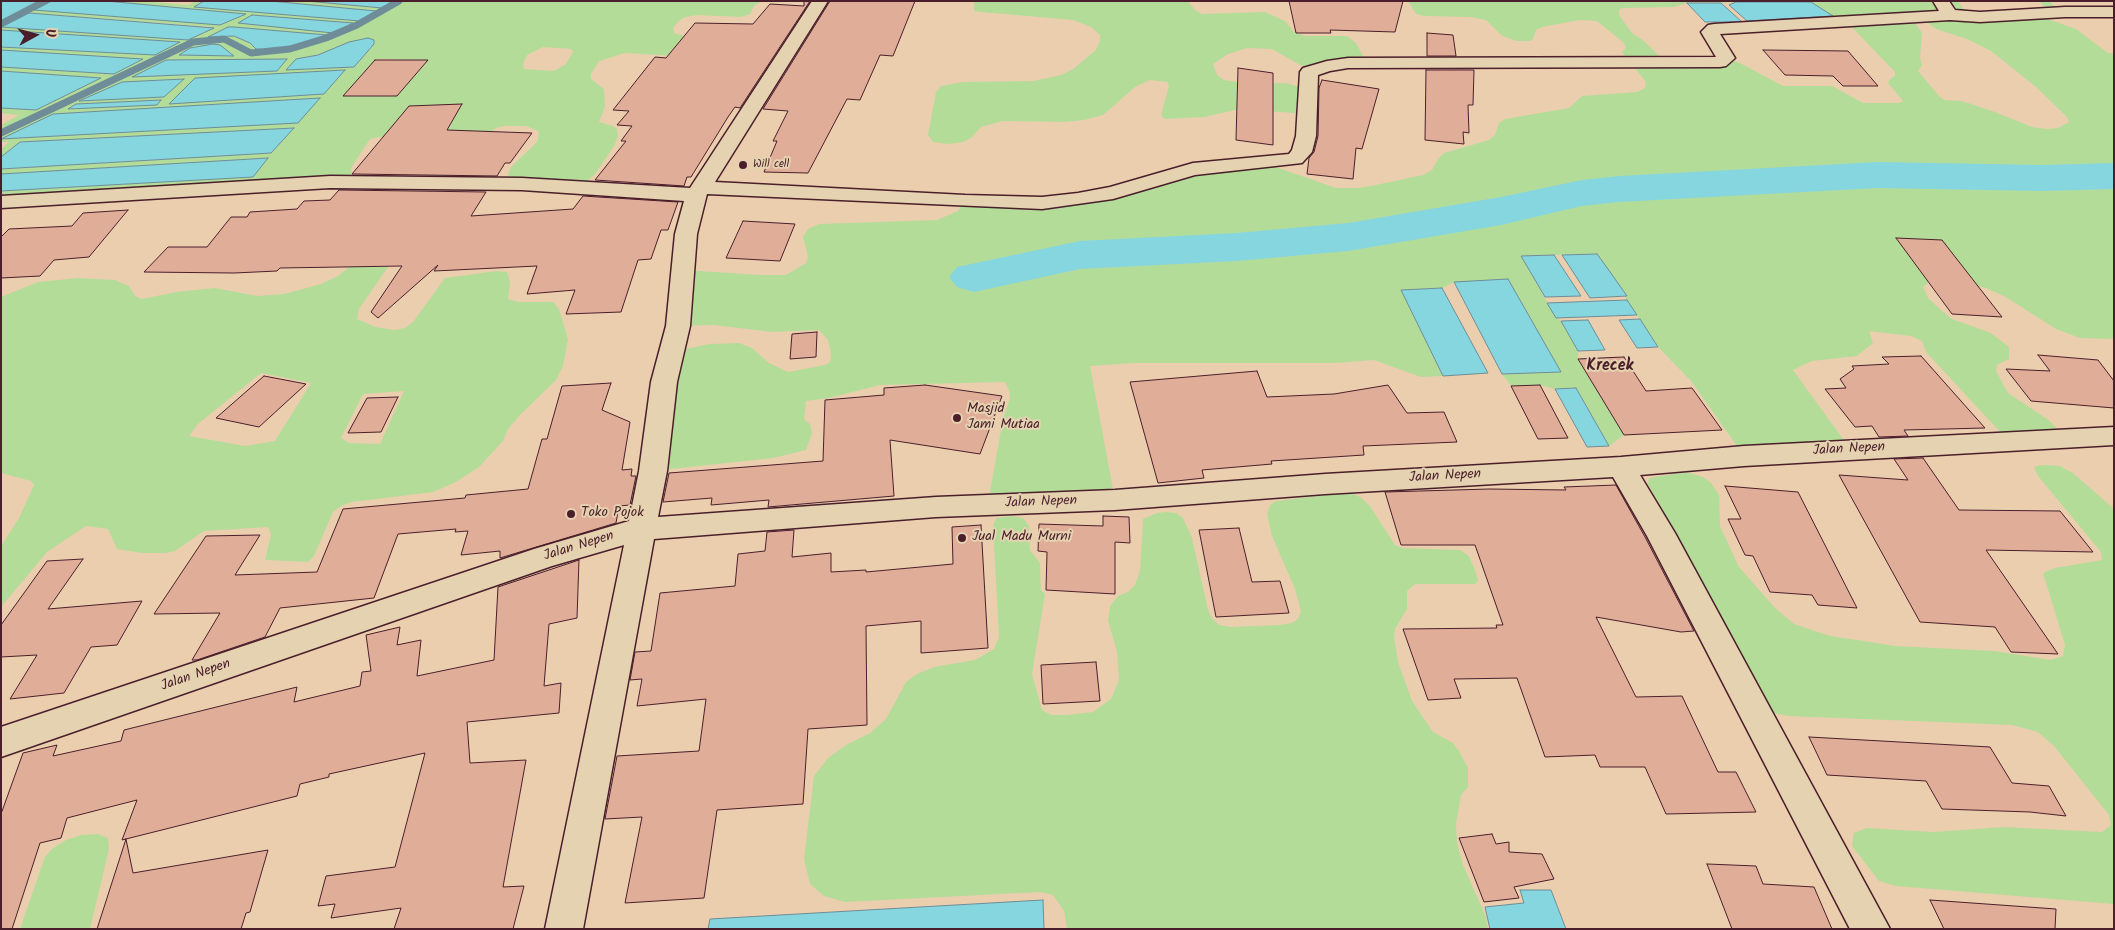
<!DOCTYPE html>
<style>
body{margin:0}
#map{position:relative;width:2115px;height:930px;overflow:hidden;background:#ebceae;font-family:Kalam,sans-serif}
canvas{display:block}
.frame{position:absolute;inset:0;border:2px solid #4a1f2b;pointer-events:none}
.north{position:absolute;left:10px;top:10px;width:50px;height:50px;-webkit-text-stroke:4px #e5d2b0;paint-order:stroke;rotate:83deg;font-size:14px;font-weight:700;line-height:20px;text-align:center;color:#4a1f2b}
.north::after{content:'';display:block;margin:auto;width:18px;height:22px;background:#4a1f2b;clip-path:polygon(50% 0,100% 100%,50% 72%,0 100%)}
</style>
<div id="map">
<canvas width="2115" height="930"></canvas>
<div class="frame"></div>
<div class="north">U</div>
</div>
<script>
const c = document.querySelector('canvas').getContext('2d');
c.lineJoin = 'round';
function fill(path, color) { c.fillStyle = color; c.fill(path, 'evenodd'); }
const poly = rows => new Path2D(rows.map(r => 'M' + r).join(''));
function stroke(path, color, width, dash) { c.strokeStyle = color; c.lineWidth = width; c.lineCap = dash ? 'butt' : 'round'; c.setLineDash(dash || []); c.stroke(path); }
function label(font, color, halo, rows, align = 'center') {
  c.font = font + ' Kalam,sans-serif'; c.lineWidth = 4; c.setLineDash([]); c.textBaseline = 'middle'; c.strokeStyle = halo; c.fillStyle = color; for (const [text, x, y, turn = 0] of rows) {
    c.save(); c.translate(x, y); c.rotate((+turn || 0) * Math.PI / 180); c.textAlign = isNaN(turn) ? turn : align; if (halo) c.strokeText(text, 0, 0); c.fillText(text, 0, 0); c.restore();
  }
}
const green = poly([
 [41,1,52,1,36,9,244,14,106,1,143,1,188,5,196,1,204,1,195,6,375,11,270,1,306,1,382,8,395,1,762,1,754,6,750,14,741,17,697,15,685,17,679,21,673,28,674,33,714,45,691,57,625,53,599,61,591,74,591,79,604,89,605,107,599,122,613,126,617,129,618,136,614,146,595,174,585,183,510,178,508,174,511,167,537,142,539,134,538,131,526,126,505,126,496,128,491,132,451,179,424,178,427,174,415,137,379,137,370,139,351,168,352,176,346,178,1,202,1,191,253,177,267,158,1,174,1,169,271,153,293,128,20,142,1,157,1,149,9,142,1,142,1,125,19,115,1,113,1,108,36,110,99,78,1,71,1,67,114,74,1,50,1,47,155,55,1,30,1,22],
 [29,13,212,27,213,28,2,27],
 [234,27,326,35,283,49,271,50,256,49,250,43,234,36,210,36],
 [359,39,354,67,296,59,318,55],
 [543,47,571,49,573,52,566,64,554,71,524,69,523,64,527,55],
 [376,59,398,59,366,96,344,96],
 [427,60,399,94,375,94],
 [184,80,80,101,122,82],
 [160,100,157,105,69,109,76,104],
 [974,1,1188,1,1195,10,1202,14,1265,12,1285,21,1294,32,1304,36,1347,36,1356,43,1363,56,1361,59,1316,69,1300,65,1272,49,1247,48,1228,54,1213,64,1217,75,1224,80,1251,84,1286,83,1301,87,1307,114,1239,109,1205,117,1165,119,1161,115,1169,86,1167,82,1150,80,1135,87,1103,115,1084,120,1064,122,1003,121,981,127,971,138,963,142,948,144,933,142,928,135,936,92,941,86,963,82,1034,81,1061,75,1073,69,1096,50,1100,41,1100,35,1091,27,1073,20,981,12,974,11],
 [1408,1,1958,1,1965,11,1975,12,2048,10,2039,1,2049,1,2061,12,2036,15,2076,29,2108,53,2114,53,2114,339,2080,338,2056,329,2004,296,1983,287,1928,283,1923,287,1928,298,1942,311,1952,319,1991,333,2009,347,2009,359,1997,365,1996,371,2008,393,2050,421,2057,429,2056,432,2001,433,1926,352,1922,341,1911,336,1869,331,1873,343,1857,356,1812,361,1793,370,1851,450,1744,456,1691,381,1658,347,1597,254,1521,256,1555,316,1561,321,1578,351,1578,359,1624,435,1609,446,1576,388,1555,389,1540,385,1511,386,1502,374,1561,372,1454,282,1442,288,1402,290,1443,376,1421,377,1374,360,1335,363,1133,363,1090,366,1115,500,989,497,1003,419,1010,398,1009,390,1005,382,880,385,829,398,806,401,804,419,810,424,812,433,806,450,773,458,653,471,672,352,709,344,739,343,752,348,769,363,788,372,825,365,830,362,831,354,828,340,819,330,772,332,714,325,678,326,683,270,761,275,786,275,806,263,808,257,803,237,808,229,819,224,937,220,958,211,965,201,1042,203,1157,180,1270,165,1336,188,1356,188,1371,186,1423,175,1432,170,1438,159,1444,153,1489,140,1495,135,1499,123,1505,119,1569,108,1582,96,1637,92,1645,88,1646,82,1622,52,1626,48,1624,43,1597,21,1580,20,1542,27,1536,30,1533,39,1530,41,1517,41,1502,36,1486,20,1470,17,1424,16,1416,14],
 [1811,2,1832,16,1830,17,1845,20,1895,72,1895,76,1889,80,1888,83,1903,101,1899,103,1863,103,1832,86,1783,86,1740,63,1726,58,1666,63,1644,41,1632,33,1619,15,1619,10,1622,8,1674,7,1687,3],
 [1911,17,1925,21,1936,29,1967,39,1991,51,2036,87,2067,117,2069,122,2058,128,2047,129,2032,127,1995,112,1962,101,1944,100,1939,96,1918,71,1922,65,1920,58,1922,33],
 [435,199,359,309,357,319,375,327,395,330,405,328,413,322,445,278,497,271,507,272,510,282,508,299,519,302,553,302,559,309,568,339,563,366,556,380,520,415,508,429,503,441,479,467,456,482,433,492,352,502,341,506,333,512,314,556,308,562,265,560,271,534,268,527,204,531,175,551,165,553,142,553,117,549,108,529,86,526,47,552,1,607,1,546,19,518,34,485,31,481,1,473,1,297,38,282,78,278,115,280,129,286,135,296,142,299,176,292,215,288,257,296,284,294,321,284,338,276],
 [261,373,311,383,275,441,245,446,189,436,198,424],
 [404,391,380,444,349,443,341,438,363,394],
 [2042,465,2060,466,2073,473,2114,509,2114,904,1896,886,1879,881,1852,846,1854,833,1867,828,1933,832,2003,827,2102,832,2111,825,2109,815,2054,746,2038,732,2012,725,1789,716,1773,713,1757,694,1685,551,1648,484,1649,478,1686,472,1703,477,1711,483,1719,495,1720,526,1739,567,1775,608,1794,624,1830,636,1857,640,1895,646,1994,651,2051,660,2063,656,2065,645,2043,573,2055,568,2102,560,2101,552,2038,476,2034,467],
 [1335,494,1353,494,1360,497,1370,506,1395,545,1402,548,1460,550,1469,556,1475,570,1478,580,1475,584,1415,584,1407,591,1407,609,1395,629,1394,636,1398,662,1412,701,1433,732,1453,743,1459,751,1468,768,1468,787,1461,795,1456,824,1457,843,1463,865,1486,917,1488,929,1067,929,1064,911,1053,895,1040,892,845,902,824,896,810,884,804,859,814,776,828,758,846,745,870,733,886,719,906,682,917,674,934,667,975,660,994,649,999,637,993,527,996,518,1011,516,1023,518,1029,526,1030,550,1040,563,1041,590,1045,594,1032,674,1042,710,1051,715,1067,715,1093,712,1111,699,1119,680,1117,652,1108,620,1110,606,1118,596,1128,592,1135,585,1140,571,1143,519,1157,513,1166,512,1176,513,1183,518,1192,538,1207,606,1211,617,1219,625,1231,627,1280,625,1292,623,1298,619,1301,611,1295,589,1272,536,1267,514,1270,505,1276,501],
 [98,834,108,838,109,849,90,929,20,929,45,857,53,848,66,840,81,835]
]);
const water = poly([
 [1,1,41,1,1,22,1,1],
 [52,1,106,1,246,14,220,25,34,10,52,1],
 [204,1,270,1,376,11,360,21,194,7,204,1],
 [306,1,395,1,382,8,306,1],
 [1736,2,1811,2,1833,16,1747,21,1729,5,1736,2],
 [1687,3,1721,3,1742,22,1705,22,1687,3],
 [29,13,214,28,188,40,1,27,29,13],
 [252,15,353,23,333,33,238,23,252,15],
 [228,27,234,27,327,35,283,49,271,50,256,49,250,43,234,36,208,37,228,27],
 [1,30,180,42,155,55,1,47,1,30],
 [368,38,374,40,374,44,354,67,286,70,296,59,318,55,349,42,368,38],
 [213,44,220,45,234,56,179,55,190,48,213,44],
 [1,50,143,59,114,74,1,67,1,50],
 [287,59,277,71,132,77,166,60,287,59],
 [345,70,324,94,169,104,195,78,345,70],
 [1,71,101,78,36,110,1,108,1,71],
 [184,79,164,97,79,101,122,82,184,79],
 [320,98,298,123,1,139,53,114,320,98],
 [161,100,157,105,68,109,76,104,161,100],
 [294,128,271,153,1,169,1,157,20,142,294,128],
 [268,158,253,177,1,191,1,174,268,158],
 [1597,254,1608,269,1627,296,1590,298,1562,255,1597,254],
 [1554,255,1581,296,1545,297,1521,256,1554,255],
 [1508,279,1561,372,1502,374,1454,282,1508,279],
 [1442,288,1488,373,1443,376,1401,290,1442,288],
 [1627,300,1637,315,1556,318,1547,303,1627,300],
 [1640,319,1658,347,1637,348,1619,320,1640,319],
 [1588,320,1605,350,1578,351,1561,321,1588,320],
 [1576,388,1609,446,1587,447,1555,389,1576,388],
 [1520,890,1551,890,1566,929,1490,929,1485,907,1524,903,1520,890],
 [1043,900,1044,929,708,929,710,919,1043,900]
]);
const stream = poly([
 [1,24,45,1],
 [1,133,193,42,224,39,251,53,290,49,326,38,357,25,399,1]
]);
const river = poly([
 [1878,162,2044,165,2114,163,2114,189,2044,191,1878,188,1619,202,1582,206,1501,225,1348,251,1237,261,1080,269,974,292,957,287,949,277,957,267,1080,241,1237,233,1348,223,1501,197,1582,180,1619,176,1878,162]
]);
const building = poly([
 [804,1,810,1,740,108,735,107,728,117,691,177,687,177,684,186,595,180,626,141,621,141,632,126,617,125,629,111,613,110,655,57,666,58,695,23,753,24,770,4,804,6,804,1],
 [830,1,915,1,893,56,880,55,860,100,847,99,808,173,764,172,777,141,773,141,788,111,763,109,830,1],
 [1289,1,1403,1,1395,32,1330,30,1331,33,1296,33,1289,1],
 [1427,33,1453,35,1456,56,1427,56,1427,33],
 [1763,50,1848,51,1878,86,1843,86,1833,76,1785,75,1763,50],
 [375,60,428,60,397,96,343,96,375,60],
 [1238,68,1273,73,1273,145,1236,140,1238,68],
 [1426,70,1474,70,1473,105,1468,105,1469,133,1463,132,1464,144,1425,140,1426,70],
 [1322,80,1379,89,1362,149,1356,148,1353,179,1307,174,1309,158,1314,152,1318,136,1319,88,1322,80],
 [462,104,447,130,532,133,510,163,505,163,497,176,352,174,409,106,462,104],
 [339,190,486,192,471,216,573,209,583,196,678,202,668,230,661,230,651,259,638,260,621,312,566,314,575,290,527,294,537,266,434,271,438,265,378,318,371,312,402,266,280,268,277,271,234,273,144,272,168,247,207,247,231,217,247,217,250,212,297,209,304,201,330,200,339,190],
 [128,210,89,257,54,260,40,276,1,278,1,237,9,229,72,226,83,213,128,210],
 [743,221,795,224,780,261,726,258,743,221],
 [1896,238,1942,240,2002,317,1952,314,1896,238],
 [817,332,816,357,790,359,792,334,817,332],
 [2038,355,2098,360,2114,381,2114,408,2031,401,2006,369,2050,371,2038,355],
 [1921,356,1985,428,1904,430,1908,436,1879,437,1872,426,1855,427,1825,389,1846,388,1840,379,1854,369,1852,366,1889,364,1882,357,1921,356],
 [1624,357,1646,391,1692,388,1722,430,1624,435,1578,359,1624,357],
 [1257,371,1267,397,1334,394,1388,385,1407,413,1444,412,1457,442,1363,446,1364,455,1271,461,1272,464,1202,470,1204,478,1158,483,1130,382,1257,371],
 [264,376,306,384,259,427,216,418,264,376],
 [611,383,602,410,630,422,622,470,632,469,631,476,636,476,630,505,619,506,616,523,500,558,500,551,461,555,468,531,455,532,456,529,398,534,374,598,280,608,265,637,197,660,192,660,220,613,154,614,206,536,260,535,235,575,317,572,343,509,465,498,466,495,528,489,542,439,547,439,562,386,611,383],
 [925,385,1002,396,980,454,890,440,894,496,768,507,769,500,711,505,712,498,663,502,669,473,823,461,825,400,884,395,884,388,925,385],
 [1540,385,1568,438,1538,439,1511,386,1540,385],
 [398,397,381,432,348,433,367,398,398,397],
 [1923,458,1959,510,2060,511,2093,552,1986,550,2058,654,2011,652,1995,627,1920,622,1839,475,1908,480,1894,459,1923,458],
 [1616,485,1645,537,1694,631,1681,632,1596,617,1636,697,1682,696,1718,772,1736,772,1756,812,1666,814,1645,767,1600,767,1595,755,1545,757,1517,678,1454,679,1461,698,1428,700,1403,629,1497,628,1496,625,1503,625,1475,545,1401,545,1385,492,1489,489,1566,490,1564,487,1616,485],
 [1725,486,1798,492,1857,608,1818,605,1812,595,1770,592,1753,556,1745,555,1728,519,1741,519,1725,486],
 [1103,516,1129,517,1130,543,1115,542,1115,594,1046,590,1047,552,1038,551,1039,524,1103,526,1103,516],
 [981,525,988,648,921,653,921,621,866,626,867,725,808,729,803,804,717,810,704,898,625,903,642,817,605,819,617,756,699,751,706,699,637,706,642,679,630,680,635,652,651,651,660,593,735,586,738,554,765,551,767,532,794,530,792,557,831,553,831,572,866,570,866,572,953,564,952,527,981,525],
 [1239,528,1252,582,1280,581,1289,613,1216,617,1199,530,1239,528],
 [83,559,48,609,142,601,117,645,91,647,64,693,10,699,37,655,1,657,1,625,47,561,83,559],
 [579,560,577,618,549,624,544,686,561,683,559,713,467,722,470,763,526,760,503,887,524,886,513,929,394,929,401,908,331,918,335,904,318,906,326,876,395,867,425,753,329,774,329,777,300,784,297,796,122,840,137,800,67,818,61,838,40,843,12,929,1,929,1,814,23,753,57,745,53,756,121,741,124,730,297,687,294,702,360,686,362,672,371,671,366,635,400,627,397,645,421,640,417,676,494,660,498,587,579,560],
 [1096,662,1100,701,1043,704,1041,665,1096,662],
 [1809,737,1990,747,2012,783,2049,786,2066,816,2030,812,1942,809,1926,781,1827,775,1809,737],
 [1492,834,1496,844,1509,842,1509,852,1542,854,1554,879,1514,887,1519,898,1484,902,1459,838,1492,834],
 [126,839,133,873,268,850,250,912,246,913,241,929,97,929,126,839],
 [1707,864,1756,866,1763,884,1814,887,1832,929,1732,929,1707,864],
 [1930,900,2056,909,2055,929,1944,929,1930,900]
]);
const minor = poly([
 [812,1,828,1,715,182,965,195,1042,197,1078,193,1110,187,1193,163,1289,154,1292,150,1296,136,1300,72,1303,68,1327,61,1348,58,1716,57,1701,32,1708,25,1714,24,1939,11,1933,1,1949,1,1955,10,1980,12,2065,7,2114,7,2114,17,2065,17,1980,22,1950,20,1720,34,1735,58,1726,66,1720,67,1348,68,1330,71,1318,75,1316,136,1312,152,1302,163,1195,175,1113,199,1042,209,707,194,697,234,690,326,677,382,667,471,658,517,936,497,1115,490,1325,474,1621,457,1744,446,2114,427,2114,445,1744,466,1640,475,1675,533,1890,929,1850,929,1647,536,1613,477,1325,494,1115,510,936,517,654,539,583,929,545,929,624,545,552,566,1,757,1,727,534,549,629,521,639,471,651,382,666,326,675,234,684,201,522,190,330,188,1,208,1,196,330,176,522,178,690,188,812,1]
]);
const markers = [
 [743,165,5,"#4a1f2b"],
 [957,418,5,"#4a1f2b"],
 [571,514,5,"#4a1f2b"],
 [962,538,5,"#4a1f2b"]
];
const farPoinames = [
 ["Will cell",753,165]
];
const poiNames = [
 ["Masjid",967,410],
 ["Jami Mutiaa",967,426],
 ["Toko Pojok",581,514],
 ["Jual Madu Murni",972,538]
];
const streetNames = [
 ["Jalan Nepen",1849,450,-3],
 ["Jalan Nepen",1445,477,-3],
 ["Jalan Nepen",1041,503,-2],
 ["Jalan Nepen",579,547,-17],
 ["Jalan Nepen",196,676,-19]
];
const quarterNames = [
 ["Krecek",1610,367]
];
fill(green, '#b4dc99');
fill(water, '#86d6e0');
stroke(water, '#6e8d98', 1);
stroke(stream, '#6e8d98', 7);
fill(river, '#86d6e0');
fill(building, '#e0ad99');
stroke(building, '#4a1f2b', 1);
stroke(minor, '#4a1f2b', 3);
fill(minor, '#e5d2b0');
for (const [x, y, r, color] of markers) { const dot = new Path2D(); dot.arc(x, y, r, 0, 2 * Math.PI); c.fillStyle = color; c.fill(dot); stroke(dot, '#e5d2b0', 2); }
label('11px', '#4a1f2b', '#e5d2b0', farPoinames, 'left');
label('14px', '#4a1f2b', '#e5d2b0', poiNames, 'left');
label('14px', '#4a1f2b', '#e5d2b0', streetNames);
label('bold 16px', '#4a1f2b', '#e5d2b0', quarterNames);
</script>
